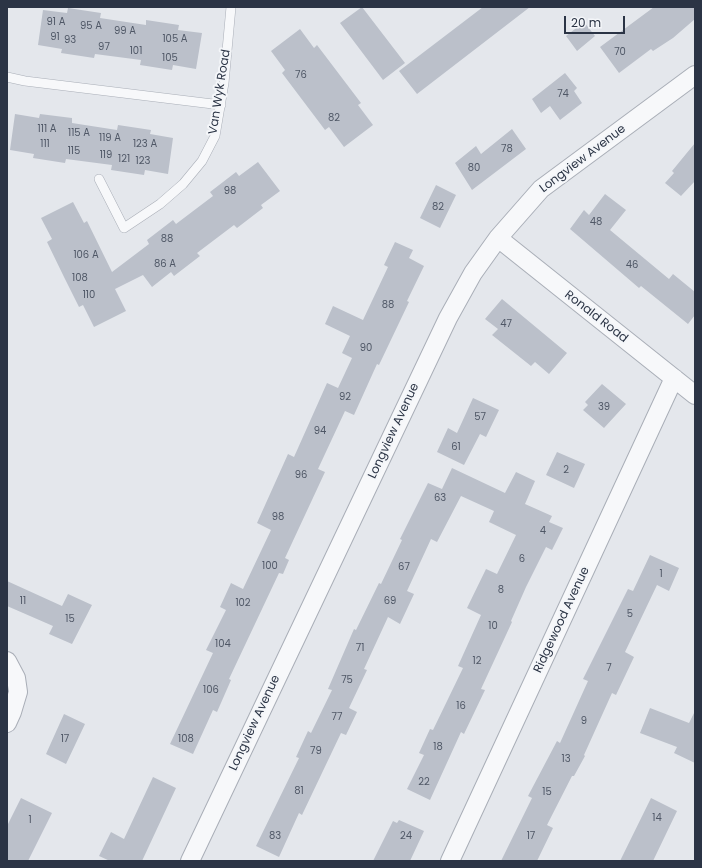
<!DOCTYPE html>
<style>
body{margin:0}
#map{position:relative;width:702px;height:868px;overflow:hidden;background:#e4e7ec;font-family:Poppins,sans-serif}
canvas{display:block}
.frame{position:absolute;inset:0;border:8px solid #2b3445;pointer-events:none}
.scale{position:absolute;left:564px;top:16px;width:61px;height:18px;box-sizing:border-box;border:2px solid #2b3445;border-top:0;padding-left:5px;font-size:12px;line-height:14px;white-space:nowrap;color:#2b3445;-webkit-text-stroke:3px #f4f6f9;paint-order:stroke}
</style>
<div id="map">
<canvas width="702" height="868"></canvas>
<div class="frame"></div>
<div class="scale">20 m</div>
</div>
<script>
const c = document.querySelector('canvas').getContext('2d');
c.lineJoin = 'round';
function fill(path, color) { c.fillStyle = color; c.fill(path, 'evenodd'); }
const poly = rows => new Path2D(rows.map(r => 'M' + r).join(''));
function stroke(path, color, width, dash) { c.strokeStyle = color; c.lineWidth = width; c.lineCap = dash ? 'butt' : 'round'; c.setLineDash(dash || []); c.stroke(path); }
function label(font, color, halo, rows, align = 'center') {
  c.font = font + ' Poppins,sans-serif'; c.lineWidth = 4; c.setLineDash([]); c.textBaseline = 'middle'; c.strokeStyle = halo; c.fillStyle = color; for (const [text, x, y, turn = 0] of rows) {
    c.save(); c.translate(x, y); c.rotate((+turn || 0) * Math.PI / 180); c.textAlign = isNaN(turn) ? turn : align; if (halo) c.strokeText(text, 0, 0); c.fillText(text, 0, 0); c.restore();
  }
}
const building = poly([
 [362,7,405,63,383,80,340,23],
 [483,7,530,7,417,94,399,71],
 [654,7,695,7,695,19,673,38,653,51,651,49,619,73,600,47],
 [68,8,101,13,100,18,146,25,146,20,179,25,178,30,202,33,196,69,173,65,172,70,140,65,141,60,95,54,94,58,61,53,62,49,38,45,43,10,67,13],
 [584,22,595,36,577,51,566,36],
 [300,29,314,48,317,45,361,103,358,105,373,125,344,147,329,127,325,130,282,73,285,70,271,51],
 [565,73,577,88,574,91,582,103,560,120,550,106,541,113,532,99],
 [15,114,39,118,40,114,72,118,72,123,117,130,118,125,151,130,150,134,173,138,168,174,145,170,144,175,111,170,112,165,66,159,65,163,33,158,34,154,10,150],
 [512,129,526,149,472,190,455,163,476,146,481,154],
 [695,143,695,181,681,196,665,183,674,173,672,171],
 [258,162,280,191,261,205,263,208,237,228,234,225,197,253,200,256,174,276,171,272,152,287,143,275,115,289,126,311,94,327,83,305,79,307,64,277,47,242,52,239,41,218,73,202,84,223,87,221,112,272,149,244,147,240,173,220,176,224,213,196,210,192,236,172,239,176],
 [436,185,456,195,440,228,420,218],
 [605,194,626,210,610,230,669,279,673,274,695,292,695,315,688,324,641,286,639,288,570,229,584,210,589,215],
 [395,242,413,250,409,258,424,266,407,301,409,302,379,365,377,364,354,415,345,411,318,469,325,472,285,558,289,560,283,574,279,573,229,679,231,680,217,712,213,710,193,754,170,744,213,653,206,650,226,610,220,607,231,583,243,589,271,530,257,523,288,454,294,457,327,383,338,388,352,358,342,353,350,336,325,324,333,306,363,320,388,267,384,265],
 [502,299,567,353,549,374,535,362,531,366,492,335,498,329,485,319],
 [602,384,626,404,604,428,583,410,588,405,585,402],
 [473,398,499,410,486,437,480,434,464,465,437,452,448,428,457,433],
 [557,452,585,464,574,488,546,475],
 [452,468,505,493,516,472,535,481,525,504,552,516,549,522,563,528,552,550,546,547,526,587,511,621,512,622,481,689,485,690,464,734,461,732,430,800,407,789,424,755,419,753,430,729,433,730,463,668,458,666,481,615,467,608,486,569,497,574,516,535,489,522,494,511,461,496,437,542,431,539,407,591,414,594,400,624,388,617,364,669,367,670,349,708,357,712,346,735,341,733,302,815,299,813,279,857,256,846,299,758,296,757,308,731,311,733,332,690,328,689,354,629,356,630,379,583,381,584,402,540,400,539,428,483,442,489],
 [650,555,679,568,669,591,657,585,625,652,634,657,616,695,612,693,584,755,585,756,574,776,572,776,547,825,553,828,537,861,501,861,532,798,528,796,557,741,560,743,588,681,583,679,628,589,633,591],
 [7,581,62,606,68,594,92,605,72,644,49,634,53,626,7,606],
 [650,708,689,723,695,711,695,763,674,753,677,747,640,733],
 [64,714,85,724,66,764,46,754],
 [153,777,176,788,142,861,110,861,99,856,111,832,124,839],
 [21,798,52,813,28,861,7,861,7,826],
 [651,798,677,811,653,861,620,861],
 [399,820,424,831,410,861,373,861,393,821,397,823]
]);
const service = poly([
 [7,77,25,81,221,105],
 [99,179,124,228,160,204,183,184,202,161,215,136,224,83,231,7]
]);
const minor = poly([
 [498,238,695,395],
 [7,661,16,678,18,692,12,712,7,723],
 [190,861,448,318,473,273,498,238,541,189,695,75],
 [450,861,674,378]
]);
const numberNames = [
 ["91 A",56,22],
 ["95 A",91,26],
 ["99 A",125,31],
 ["91",55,37],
 ["105 A",175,39],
 ["93",70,40],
 ["97",104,47],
 ["101",136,51],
 ["70",620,52],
 ["105",170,58],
 ["76",301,75],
 ["74",563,94],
 ["82",334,118],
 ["111 A",47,129],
 ["115 A",79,133],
 ["119 A",110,138],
 ["111",45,144],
 ["123 A",145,144],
 ["78",507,149],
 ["115",74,151],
 ["119",106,155],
 ["121",124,159],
 ["123",143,161],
 ["80",474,168],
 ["98",230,191],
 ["82",438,207],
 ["48",596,222],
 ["88",167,239],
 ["106 A",86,255],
 ["86 A",165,264],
 ["46",632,265],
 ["108",80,278],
 ["110",89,295],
 ["88",388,305],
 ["47",506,324],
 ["90",366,348],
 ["92",345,397],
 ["39",604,407],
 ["57",480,417],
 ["94",320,431],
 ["61",456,447],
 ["2",566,470],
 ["96",301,475],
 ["63",440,498],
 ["98",278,517],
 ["4",543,531],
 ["6",522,559],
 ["100",270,566],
 ["67",404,567],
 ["1",661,574],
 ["8",501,590],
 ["11",23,601],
 ["69",390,601],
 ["102",243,603],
 ["5",630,614],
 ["15",70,619],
 ["10",493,626],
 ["104",223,644],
 ["71",360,648],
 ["12",477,661],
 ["7",609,668],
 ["75",347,680],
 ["106",211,690],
 ["16",461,706],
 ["77",337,717],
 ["9",584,721],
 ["17",65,739],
 ["108",186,739],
 ["18",438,747],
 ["79",316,751],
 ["13",566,759],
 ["22",424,782],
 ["81",299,791],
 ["15",547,792],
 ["14",657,818],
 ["1",30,820],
 ["83",275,836],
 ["24",406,836],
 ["17",531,836]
];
const streetNames = [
 ["Van Wyk Road",220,92,-81],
 ["Longview Avenue",583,159,-37],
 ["Ronald Road",596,317,38],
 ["Longview Avenue",394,431,-65],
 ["Ridgewood Avenue",562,620,-65],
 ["Longview Avenue",255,723,-65]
];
fill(building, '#bbc0ca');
stroke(service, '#a9aeb7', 10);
stroke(minor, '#a9aeb7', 20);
stroke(service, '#f7f8fa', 9);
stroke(minor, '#f7f8fa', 18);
label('10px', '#4f5766', null, numberNames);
label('12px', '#2b3445', '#f4f6f9', streetNames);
</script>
